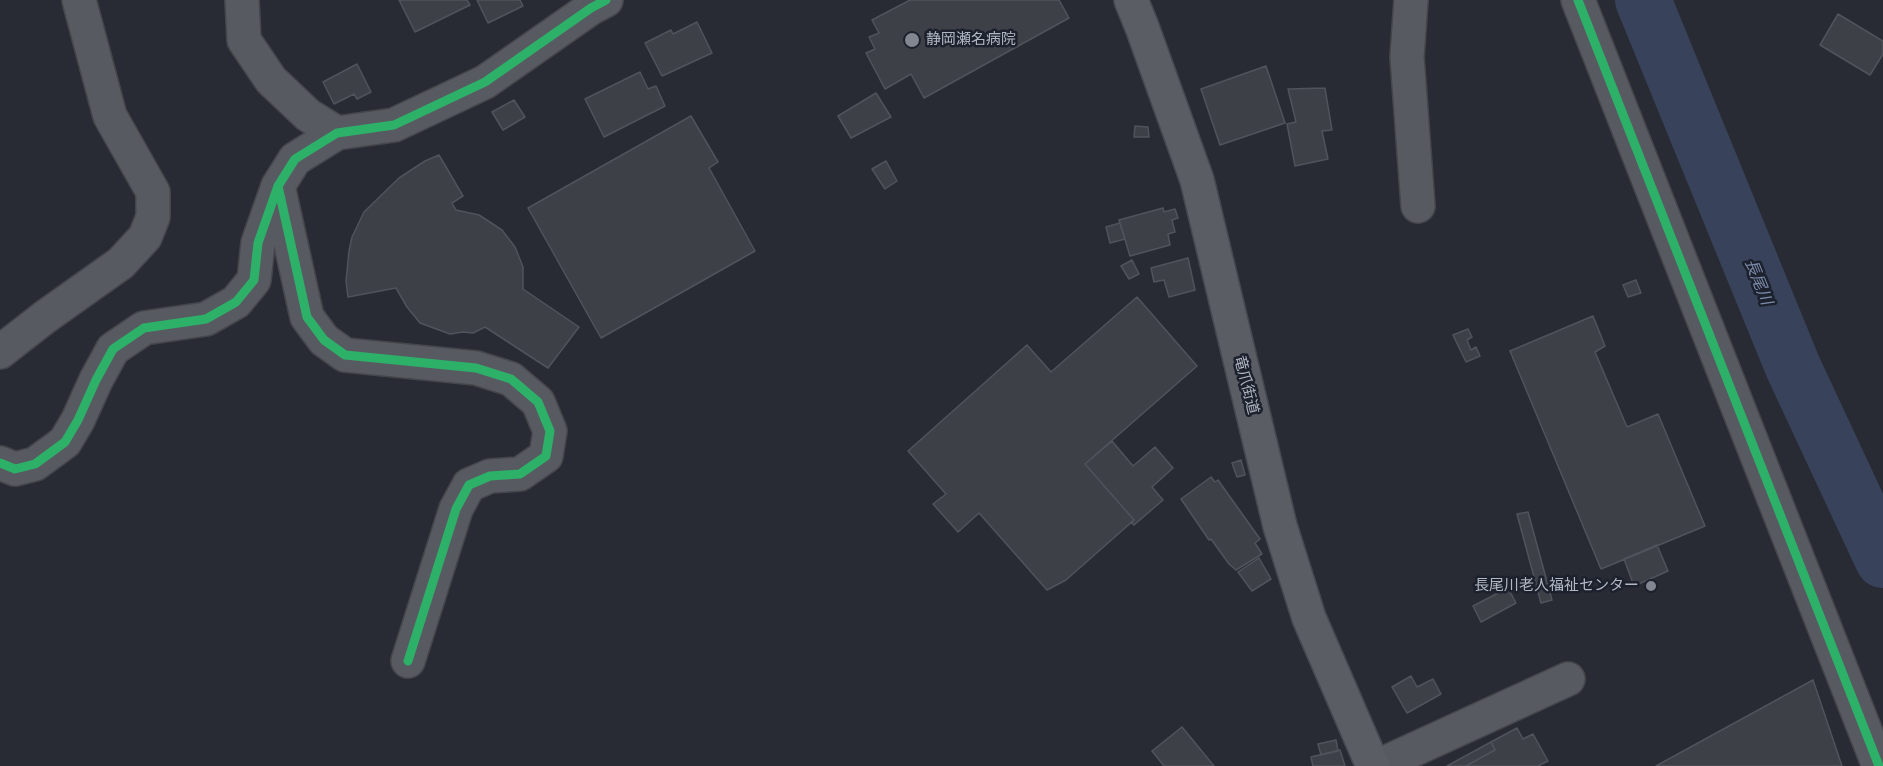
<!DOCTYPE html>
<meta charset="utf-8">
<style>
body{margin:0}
canvas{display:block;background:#282b33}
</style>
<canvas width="1883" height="766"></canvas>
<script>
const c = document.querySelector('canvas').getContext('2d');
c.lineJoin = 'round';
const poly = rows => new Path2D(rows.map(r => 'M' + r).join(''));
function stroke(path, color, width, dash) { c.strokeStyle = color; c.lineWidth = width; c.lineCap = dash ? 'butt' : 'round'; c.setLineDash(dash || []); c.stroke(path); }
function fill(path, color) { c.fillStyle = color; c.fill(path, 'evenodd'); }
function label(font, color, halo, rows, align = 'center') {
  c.font = font + ' Arial,"Noto Sans JP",sans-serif'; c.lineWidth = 5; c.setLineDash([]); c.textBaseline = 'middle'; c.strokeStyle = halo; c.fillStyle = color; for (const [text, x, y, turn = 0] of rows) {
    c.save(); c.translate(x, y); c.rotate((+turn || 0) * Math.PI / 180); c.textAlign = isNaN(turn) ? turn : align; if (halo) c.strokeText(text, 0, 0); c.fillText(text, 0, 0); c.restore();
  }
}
const river = poly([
 [1643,0,1793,367,1883,560]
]);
const building = poly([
 [399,0,467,0,470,5,415,32,399,0],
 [477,0,520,0,523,6,488,23,477,0],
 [910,0,1059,0,1069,18,924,98,911,74,885,89,866,53,875,49,869,37,879,33,872,20,910,0],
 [1838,14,1883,41,1883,54,1870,75,1820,45,1838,14],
 [697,22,712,53,662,76,645,43,671,30,673,34,697,22],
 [357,64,371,92,357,99,354,94,334,104,323,82,357,64],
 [1266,66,1285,123,1220,145,1201,89,1266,66],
 [640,72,648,89,656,86,665,106,604,137,585,99,640,72],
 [1325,88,1332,130,1322,131,1328,159,1295,166,1287,124,1296,122,1288,89,1325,88],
 [876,93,891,117,851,138,838,116,876,93],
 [514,100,525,117,503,130,492,112,514,100],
 [691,116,718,162,709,168,755,251,601,338,528,208,691,116],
 [1135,126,1148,127,1149,137,1134,137,1135,126],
 [439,155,463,196,452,203,456,210,479,215,502,230,515,247,523,267,523,289,579,327,548,368,485,327,473,333,463,332,450,334,420,323,407,307,396,288,348,297,346,281,349,251,352,237,364,212,399,178,425,161,439,155],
 [886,161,897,181,885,189,872,169,886,161],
 [1163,208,1164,212,1175,209,1178,218,1172,220,1175,232,1168,234,1170,245,1130,256,1119,220,1163,208],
 [1120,223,1125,239,1110,243,1106,227,1120,223],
 [1188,258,1195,290,1169,297,1164,280,1154,282,1151,268,1188,258],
 [1132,260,1139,274,1129,279,1121,266,1132,260],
 [1636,280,1641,293,1628,297,1623,285,1636,280],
 [1137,297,1197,366,1085,464,1134,520,1066,580,1047,590,979,513,958,532,933,504,946,494,908,451,1027,345,1051,372,1137,297],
 [1593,316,1605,346,1595,352,1627,427,1658,414,1705,526,1601,569,1510,351,1593,316],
 [1468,329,1472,337,1467,340,1471,350,1476,347,1480,356,1466,362,1453,335,1468,329],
 [1112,441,1133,466,1155,447,1173,468,1152,487,1163,500,1134,525,1131,522,1134,520,1085,464,1112,441],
 [1241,460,1245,475,1237,477,1232,463,1241,460],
 [1211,477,1215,482,1218,480,1260,539,1255,543,1262,554,1236,570,1229,564,1211,539,1209,540,1181,499,1211,477],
 [1528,512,1552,600,1541,603,1517,514,1528,512],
 [1657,545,1668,571,1634,586,1624,559,1657,545],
 [1259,558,1271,579,1252,591,1238,572,1259,558],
 [1508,588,1516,603,1481,622,1473,606,1508,588],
 [1411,676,1417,687,1433,679,1441,694,1407,713,1392,687,1411,676],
 [1813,680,1842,766,1656,766,1813,680],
 [1182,727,1214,766,1164,766,1152,751,1182,727],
 [1517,728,1523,739,1533,734,1548,761,1538,766,1466,766,1495,750,1491,742,1517,728],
 [1336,740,1338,751,1321,755,1318,744,1336,740],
 [1491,742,1495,750,1466,766,1447,766,1491,742],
 [1340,750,1345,766,1313,766,1311,757,1340,750]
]);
const minor = poly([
 [242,0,244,40,271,80,308,115,337,133],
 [1411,0,1407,57,1418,206],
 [1578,0,1879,766],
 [278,186,307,317,324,340,345,355,476,368,511,379,538,402,550,431,546,456,520,474,490,476,469,485,456,509,408,661],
 [0,352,45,317,121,263,145,237,153,217,153,192,110,116,79,0],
 [0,463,15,469,35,464,65,442,78,420,96,380,113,349,144,328,206,319,236,302,254,280,258,243,278,186,295,159,337,133,394,125,485,82,591,8,606,0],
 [1378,766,1568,679]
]);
const major = poly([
 [1131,0,1142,27,1197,180,1280,526,1309,618,1373,766]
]);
const cycleway = poly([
 [1578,0,1879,766],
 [278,186,307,317,324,340,345,355,476,368,511,379,538,402,550,431,546,456,520,474,490,476,469,485,456,509,408,661],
 [0,463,15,469,35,464,65,442,78,420,96,380,113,349,144,328,206,319,236,302,254,280,258,243,278,186,295,159,337,133,394,125,485,82,591,8,606,0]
]);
const markers = [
 [912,40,8,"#828691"],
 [1651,586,6,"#828691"]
];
const poiNames = [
 ["静岡瀬名病院",926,40],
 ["長尾川老人福祉センター",1639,586,"right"]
];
const streetNames = [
 ["竜爪街道",1246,385,76]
];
const waterNames = [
 ["長尾川",1758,282,68]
];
stroke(river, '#38435b', 56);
fill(building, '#3d4047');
stroke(building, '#50535b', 1.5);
stroke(minor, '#44464c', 36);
stroke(major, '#464850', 36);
stroke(minor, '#585a61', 33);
stroke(major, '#5a5d63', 33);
stroke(cycleway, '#2db169', 9);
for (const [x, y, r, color] of markers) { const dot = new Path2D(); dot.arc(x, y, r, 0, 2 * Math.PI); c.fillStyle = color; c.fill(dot); stroke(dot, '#1c212d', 2); }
label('15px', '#b2b7c4', '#1c212d', poiNames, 'left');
label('15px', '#b2b7c4', '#1c212d', streetNames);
label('italic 16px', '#7c8aaa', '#1c212d', waterNames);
</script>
